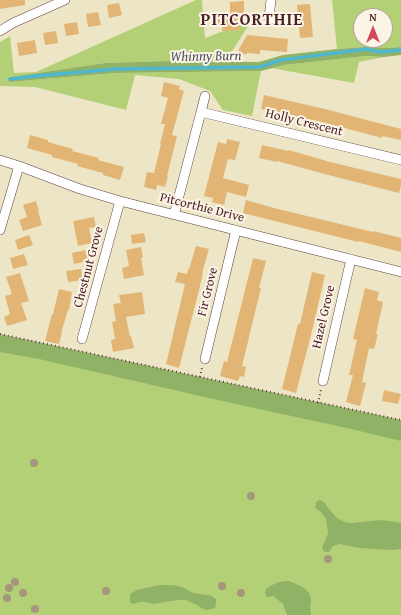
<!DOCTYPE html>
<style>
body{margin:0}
#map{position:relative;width:401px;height:615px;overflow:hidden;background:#ede6c6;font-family:"Gentium Book Plus",serif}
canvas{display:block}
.north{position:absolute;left:353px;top:8px;width:40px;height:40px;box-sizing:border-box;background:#fcf5e5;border:1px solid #b59f9b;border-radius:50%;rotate:0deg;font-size:11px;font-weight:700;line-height:16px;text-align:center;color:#4a1f2b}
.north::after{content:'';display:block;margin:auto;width:14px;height:18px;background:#d1495b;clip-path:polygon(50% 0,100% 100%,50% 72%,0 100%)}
</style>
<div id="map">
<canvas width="401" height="615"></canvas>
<div class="north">N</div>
</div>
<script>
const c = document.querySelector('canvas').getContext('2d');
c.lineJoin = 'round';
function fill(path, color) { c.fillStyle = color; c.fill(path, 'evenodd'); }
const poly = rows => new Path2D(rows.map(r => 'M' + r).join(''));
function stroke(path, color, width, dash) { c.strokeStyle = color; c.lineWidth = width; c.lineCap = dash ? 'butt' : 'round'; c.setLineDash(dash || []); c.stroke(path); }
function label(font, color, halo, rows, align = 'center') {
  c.font = font + ' "Gentium Book Plus",serif'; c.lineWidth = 4; c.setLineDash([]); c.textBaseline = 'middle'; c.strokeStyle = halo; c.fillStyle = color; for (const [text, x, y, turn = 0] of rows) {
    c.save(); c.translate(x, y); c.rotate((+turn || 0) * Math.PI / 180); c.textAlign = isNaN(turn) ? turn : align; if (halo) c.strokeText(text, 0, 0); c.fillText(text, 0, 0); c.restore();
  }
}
const green = poly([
 [196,0,202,0,205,38,245,23,248,26,226,61,168,61,105,63,10,77,9,82,115,73,261,71,252,116,223,110,210,91,179,79,135,75,126,110,35,87,0,86,0,42,10,36,14,73,36,72],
 [332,0,401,0,401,47,387,48,366,47,337,49],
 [361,16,385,16,385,40,361,40],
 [366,56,384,57,359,62,354,83,271,68,284,65],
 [0,341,401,429,401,615,0,615]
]);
const forest = poly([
 [366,47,387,48,401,47,401,55,384,57,366,56,284,65,261,71,115,73,9,82,10,77,105,63,168,61,259,62,283,55,337,49],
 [0,334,401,420,401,441,347,428,222,401,39,359,0,352],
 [320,500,324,502,329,509,337,518,345,522,351,523,382,520,401,523,401,549,393,550,359,548,339,544,333,546,329,552,324,552,322,547,328,534,326,519,322,513,315,508,316,502],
 [289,581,303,587,310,594,311,600,310,607,311,615,287,615,283,604,273,596,267,597,265,593,266,589,270,586,279,582],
 [159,585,173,585,182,587,193,593,205,595,210,595,216,599,216,604,215,608,206,610,201,608,197,605,186,600,177,600,153,604,146,602,140,602,133,604,130,603,130,594,137,590]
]);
const stream = poly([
 [10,79,36,76,116,69,260,67,281,60,366,49,380,52,401,50]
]);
const building = poly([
 [0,0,25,0,25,5,0,9],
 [244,1,244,13,239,13,240,30,222,31,222,24,218,25,218,16,230,15,230,2],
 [119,3,122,15,109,18,107,5],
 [310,4,313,37,300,38,297,5],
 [98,12,101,25,88,27,86,14],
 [77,22,79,34,66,36,64,24],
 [56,31,58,43,45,45,43,33],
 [247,35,288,39,287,52,260,50,260,54,247,53,246,55,238,51],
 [35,40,37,53,19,56,17,43],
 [164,82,180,86,179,89,184,91,172,135,177,136,167,176,168,176,165,187,157,185,156,190,144,187,147,172,154,173,161,144,160,144,165,124,161,124,168,98,161,96],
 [264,95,325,109,401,129,401,140,382,136,382,138,322,122,261,109],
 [30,135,48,140,48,142,73,149,72,151,99,158,98,160,124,167,120,180,103,175,103,173,77,166,78,164,52,157,52,155,27,148],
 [227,139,240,142,235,160,228,159,223,178,249,185,246,197,227,192,224,205,212,202,213,198,204,196,218,142,226,144],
 [262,145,288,151,289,150,330,162,401,179,401,185,399,193,336,177,277,161,277,162,259,158],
 [246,200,274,208,373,232,373,231,401,238,401,252,359,241,358,242,243,213],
 [36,201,39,211,38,211,42,225,23,231,19,220,27,217,23,205],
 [94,217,96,227,89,228,92,243,78,246,73,221],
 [144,233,146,242,132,244,131,235],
 [29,235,33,245,18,250,15,240],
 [196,246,209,249,202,273,203,273,199,290,179,368,166,364,185,284,175,282,178,272,187,274,188,269,189,269],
 [141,247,143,257,141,258,144,275,124,279,122,268,129,266,126,250],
 [86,250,88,261,74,264,72,253],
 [24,254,28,265,13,269,10,258],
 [253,258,266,261,259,288,261,288,242,366,246,367,244,377,240,376,238,381,220,376,224,361,227,362],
 [81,269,83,280,68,282,66,271],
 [312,272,325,275,313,327,296,393,282,389,298,324,300,324],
 [20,273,29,301,21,303,27,320,7,326,4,317,10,314,5,296,12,294,6,277],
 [365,288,379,292,377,300,383,302,376,334,378,334,374,349,369,348,365,367,362,382,366,383,360,406,346,402,353,375,349,375,357,340,353,339],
 [59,289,72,292,69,310,68,310,61,333,62,333,59,344,45,341,52,314,53,314],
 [142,292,145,314,126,317,130,337,131,336,134,348,113,352,111,340,115,339,112,322,116,321,113,304,121,303,119,295],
 [384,390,401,394,398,404,382,401]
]);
const path = poly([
 [0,334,401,420],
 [200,377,202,368],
 [318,403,321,390]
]);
const street = poly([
 [271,0,269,18,277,19],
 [0,31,13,23,65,0],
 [201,112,205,96],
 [0,160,19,166,80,189,120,201,401,272],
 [174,215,201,112,401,160],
 [0,230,19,166],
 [82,339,120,201],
 [205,359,236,230],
 [323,381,351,259]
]);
const trees = [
 [34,463],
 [251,496],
 [328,559],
 [15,582],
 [222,586],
 [9,588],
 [106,591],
 [23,593],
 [241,593],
 [7,598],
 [35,609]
];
const streetNames = [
 ["Holly Crescent",304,123,14],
 ["Pitcorthie Drive",202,208,14],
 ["Chestnut Grove",89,267,-75],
 ["Fir Grove",208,292,-76],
 ["Hazel Grove",324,317,-77]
];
const waterNames = [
 ["Whinny Burn",206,57,-1]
];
const districtNames = [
 ["PITCORTHIE",252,21]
];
fill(green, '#b4d076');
fill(forest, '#8fb267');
stroke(stream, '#4fb7cd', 3.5);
fill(building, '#e3b574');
stroke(street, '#623d42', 10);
stroke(path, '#623d42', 2, [1, 3]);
stroke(street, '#fff', 9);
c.fillStyle = '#a5967d';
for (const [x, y] of trees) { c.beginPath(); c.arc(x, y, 4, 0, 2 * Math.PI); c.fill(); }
label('13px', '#4a1f2b', '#fcf5e5', streetNames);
label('italic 14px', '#4c5464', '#fcf5e5', waterNames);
c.letterSpacing = '1px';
label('bold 17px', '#4a1f2b', '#fcf5e5', districtNames);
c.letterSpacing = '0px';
</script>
